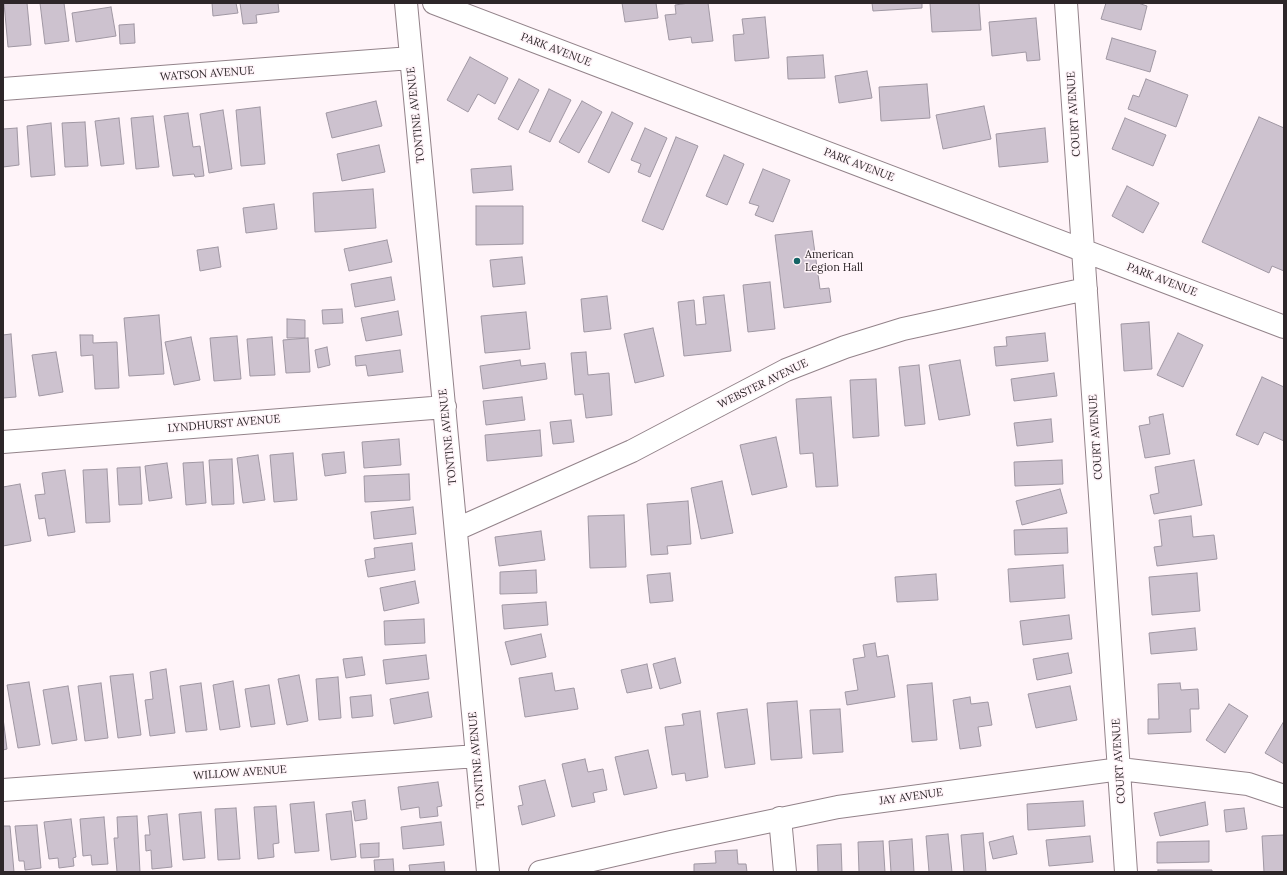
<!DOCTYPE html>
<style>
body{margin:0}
#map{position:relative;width:1287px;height:875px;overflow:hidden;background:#fff4f9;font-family:Lora,serif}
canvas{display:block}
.frame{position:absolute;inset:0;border:4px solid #2d2629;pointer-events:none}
</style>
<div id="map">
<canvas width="1287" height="875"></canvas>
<div class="frame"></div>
</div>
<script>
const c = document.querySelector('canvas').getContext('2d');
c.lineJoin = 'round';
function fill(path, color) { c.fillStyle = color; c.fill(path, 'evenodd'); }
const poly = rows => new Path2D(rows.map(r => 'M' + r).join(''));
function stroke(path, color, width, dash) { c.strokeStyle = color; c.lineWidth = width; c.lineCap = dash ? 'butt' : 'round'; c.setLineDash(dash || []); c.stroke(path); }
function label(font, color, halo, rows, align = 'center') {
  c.font = font + ' Lora,serif'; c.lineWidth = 3; c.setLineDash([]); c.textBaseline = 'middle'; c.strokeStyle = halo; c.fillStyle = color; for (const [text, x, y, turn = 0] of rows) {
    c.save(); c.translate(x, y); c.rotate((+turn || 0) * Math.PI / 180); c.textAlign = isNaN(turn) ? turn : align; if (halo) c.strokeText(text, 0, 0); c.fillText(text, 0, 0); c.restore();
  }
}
const building = poly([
 [4,3,27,3,31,45,8,47,4,3],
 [40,3,64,3,69,41,45,44,40,3],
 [212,3,236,3,238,13,213,16,212,3],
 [240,3,278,3,279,12,256,15,257,23,243,24,240,3],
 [622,3,656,3,658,18,625,22,622,3],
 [689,3,708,3,713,41,692,43,691,37,669,40,665,15,676,14,675,5,689,3],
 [872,3,922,3,922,8,873,11,872,3],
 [930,3,979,3,981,30,932,32,930,3],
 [1106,3,1138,3,1147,6,1141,30,1101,19,1106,3],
 [111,7,116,36,76,42,72,13,111,7],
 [765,17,769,58,735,61,733,35,744,34,742,19,765,17],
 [1036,18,1040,60,1027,61,1026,52,992,56,989,22,1036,18],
 [134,24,135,43,120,44,119,25,134,24],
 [1112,38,1156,51,1150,72,1106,59,1112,38],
 [823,55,825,78,788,79,787,57,823,55],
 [470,57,508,78,495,104,478,94,468,112,447,100,470,57],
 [867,71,872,98,839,103,835,76,867,71],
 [519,79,539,90,518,130,498,119,519,79],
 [1146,79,1188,95,1176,127,1128,109,1133,95,1139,97,1146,79],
 [927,84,930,118,881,121,879,87,927,84],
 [549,89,571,100,550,142,529,132,549,89],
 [376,101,382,126,332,138,326,113,376,101],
 [582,101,602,112,579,153,559,142,582,101],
 [984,106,991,139,943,149,936,115,984,106],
 [260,107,265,164,241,166,236,110,260,107],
 [223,110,232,169,209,173,200,114,223,110],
 [612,112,633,123,609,173,588,162,612,112],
 [188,113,193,147,200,146,204,176,195,177,194,174,173,176,164,116,188,113],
 [153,116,159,167,136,169,131,118,153,116],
 [1259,117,1284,128,1284,271,1272,266,1269,273,1202,242,1259,117],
 [119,118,124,164,101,166,95,121,119,118],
 [1125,118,1166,135,1153,166,1112,149,1125,118],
 [85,122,88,166,65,167,62,123,85,122],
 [51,123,55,175,31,177,27,126,51,123],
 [17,128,19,165,3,167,3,129,17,128],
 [645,128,667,138,650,177,638,172,641,164,631,160,645,128],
 [1045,128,1048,162,999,167,996,134,1045,128],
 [676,137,698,146,663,230,642,221,676,137],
 [379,145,385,172,342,181,337,154,379,145],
 [724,155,744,164,727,205,706,196,724,155],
 [511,166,513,190,473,193,471,169,511,166],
 [763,169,790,180,773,222,755,215,759,206,749,203,763,169],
 [1127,186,1159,203,1143,233,1112,216,1127,186],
 [373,189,376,228,315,232,313,193,373,189],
 [274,204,277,229,246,233,243,208,274,204],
 [476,206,523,206,523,244,476,245,476,206],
 [812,231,820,289,829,288,831,302,784,308,775,235,812,231],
 [387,240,392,262,349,271,344,249,387,240],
 [218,247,221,267,200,271,197,250,218,247],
 [522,257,525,284,493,287,490,260,522,257],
 [391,277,395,300,355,307,351,284,391,277],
 [770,282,775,329,748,332,743,285,770,282],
 [724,295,731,351,684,356,678,302,694,300,696,325,706,324,703,297,724,295],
 [607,296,611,329,584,332,581,299,607,296],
 [342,309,343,323,323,324,322,310,342,309],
 [398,311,402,335,366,341,361,318,398,311],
 [526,312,530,349,485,353,481,316,526,312],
 [159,315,164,374,129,376,124,318,159,315],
 [287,319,305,320,305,338,287,338,287,319],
 [1149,322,1152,369,1124,371,1121,324,1149,322],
 [653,328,664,376,635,383,624,334,653,328],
 [1045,333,1048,361,996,366,994,347,1007,346,1006,337,1045,333],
 [1178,333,1203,345,1183,387,1157,375,1178,333],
 [11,334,16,397,3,398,3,335,11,334],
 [80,335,93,335,93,343,117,342,119,388,95,389,93,355,81,356,80,335],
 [237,336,241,379,214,381,210,338,237,336],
 [191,337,200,380,174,385,165,342,191,337],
 [272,337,275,375,250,376,247,339,272,337],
 [308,338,310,372,286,373,283,340,308,338],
 [327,347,330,365,318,368,315,350,327,347],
 [400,350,403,372,368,376,366,365,356,366,355,356,400,350],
 [56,352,63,392,39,396,32,355,56,352],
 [586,352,588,375,609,373,612,415,586,418,583,394,575,395,571,353,586,352],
 [520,360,521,366,545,363,547,379,483,389,480,366,520,360],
 [960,360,970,415,939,420,929,365,960,360],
 [919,365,925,424,905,426,899,367,919,365],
 [1054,373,1057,396,1014,401,1011,379,1054,373],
 [1262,377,1284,387,1284,441,1264,432,1258,445,1236,435,1262,377],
 [876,379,879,436,853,438,850,380,876,379],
 [522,397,525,420,486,425,483,401,522,397],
 [831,397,838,486,816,487,813,453,800,454,796,399,831,397],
 [1163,414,1170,454,1145,458,1139,426,1150,424,1149,417,1163,414],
 [1051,419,1053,442,1017,446,1014,423,1051,419],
 [571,420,574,442,553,444,550,422,571,420],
 [540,430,542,456,487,461,485,435,540,430],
 [776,437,787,487,752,495,740,445,776,437],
 [399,439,401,465,364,468,362,442,399,439],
 [344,452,346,473,325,476,322,454,344,452],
 [293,453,297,500,274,502,270,455,293,453],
 [258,455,265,500,243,503,237,458,258,455],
 [232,459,234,504,212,505,209,460,232,459],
 [1062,460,1063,484,1015,486,1014,462,1062,460],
 [1194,460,1202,505,1154,514,1150,495,1159,493,1155,467,1194,460],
 [203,462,206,503,186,505,183,463,203,462],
 [167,463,172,498,149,501,145,466,167,463],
 [140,467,142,504,119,505,117,468,140,467],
 [107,469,110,522,86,523,83,470,107,469],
 [65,470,75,532,48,536,45,518,39,519,35,495,45,494,42,473,65,470],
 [409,474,410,500,365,502,364,476,409,474],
 [722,481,733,533,701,539,691,488,722,481],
 [20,484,31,541,3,546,3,487,20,484],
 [1060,489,1067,513,1022,525,1016,501,1060,489],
 [688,501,691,544,667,546,668,554,651,555,647,504,688,501],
 [413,507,416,534,374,539,371,512,413,507],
 [624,515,626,567,590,568,588,516,624,515],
 [1191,516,1193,537,1214,535,1217,559,1157,566,1154,547,1162,546,1159,520,1191,516],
 [1067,528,1068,553,1015,555,1014,530,1067,528],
 [541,531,545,560,499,566,495,537,541,531],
 [412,543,415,570,368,577,365,560,375,558,374,548,412,543],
 [1063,565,1065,598,1010,602,1008,569,1063,565],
 [536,570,537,593,500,594,500,572,536,570],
 [670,573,673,601,650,603,647,575,670,573],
 [1197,573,1200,611,1152,615,1149,577,1197,573],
 [936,574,938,600,897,602,895,577,936,574],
 [415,581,419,603,384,611,380,588,415,581],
 [546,602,548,625,504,629,502,605,546,602],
 [1069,615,1072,639,1023,645,1020,621,1069,615],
 [424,619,425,643,385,645,384,621,424,619],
 [1195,628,1197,650,1151,654,1149,633,1195,628],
 [541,634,546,657,511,665,505,642,541,634],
 [875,643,877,657,888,655,895,697,847,705,845,692,858,690,853,659,865,657,863,645,875,643],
 [1068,653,1072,673,1037,680,1033,659,1068,653],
 [426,655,429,679,386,684,383,660,426,655],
 [362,657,365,675,346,678,343,659,362,657],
 [675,658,681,683,660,689,653,664,675,658],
 [647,664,652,688,627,693,621,670,647,664],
 [166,669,175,733,150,736,145,700,153,699,150,672,166,669],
 [552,673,555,691,574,688,578,709,525,717,519,678,552,673],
 [133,674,141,735,118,738,110,676,133,674],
 [299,675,308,721,287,725,278,679,299,675],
 [338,677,341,718,319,720,316,679,338,677],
 [233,681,240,727,220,730,213,685,233,681],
 [29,682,40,745,18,748,7,685,29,682],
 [101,683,108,738,85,741,78,686,101,683],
 [201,683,207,730,186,732,180,686,201,683],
 [932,683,937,740,912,742,907,685,932,683],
 [1180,683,1181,690,1198,689,1199,709,1190,709,1191,732,1148,734,1148,719,1159,719,1158,684,1180,683],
 [269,685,275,724,251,727,245,689,269,685],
 [68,686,77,740,52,744,43,690,68,686],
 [1070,686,1077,720,1036,728,1028,694,1070,686],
 [428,692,432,717,394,724,390,699,428,692],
 [371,695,373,716,352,718,350,697,371,695],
 [970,697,971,704,988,702,992,725,978,727,981,746,960,749,953,700,970,697],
 [797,701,802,758,771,760,767,703,797,701],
 [1229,704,1248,716,1225,753,1206,740,1229,704],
 [747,709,755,764,725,768,717,713,747,709],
 [840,709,843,752,813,754,810,710,840,709],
 [700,711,708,777,686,781,685,773,672,775,665,727,684,725,682,714,700,711],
 [3,718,7,749,3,750,3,718],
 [1284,721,1284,764,1265,753,1284,721],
 [648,750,657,788,624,795,615,757,648,750],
 [585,759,588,772,603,769,607,790,593,793,595,802,572,807,562,764,585,759],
 [545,780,555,816,522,825,518,806,523,805,519,786,545,780],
 [438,782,442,806,437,807,438,816,420,818,419,807,401,810,398,787,438,782],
 [365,800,367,819,355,821,352,802,365,800],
 [1083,801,1085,826,1028,830,1027,804,1083,801],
 [314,802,319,851,295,853,290,804,314,802],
 [1205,802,1208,825,1160,836,1154,813,1205,802],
 [276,806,279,843,273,844,274,857,258,859,254,807,276,806],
 [236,808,240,859,218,860,215,809,236,808],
 [1244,808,1247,829,1226,832,1224,810,1244,808],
 [351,811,356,857,331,860,326,814,351,811],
 [201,812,205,858,183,860,179,814,201,812],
 [167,814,172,867,152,869,151,850,146,851,145,835,150,835,148,816,167,814],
 [137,816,140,872,117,872,114,838,118,838,117,817,137,816],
 [104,817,108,864,92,865,91,855,83,856,80,819,104,817],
 [71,819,76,857,73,858,74,866,59,868,58,858,49,859,44,822,71,819],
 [441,822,444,845,403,849,401,827,441,822],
 [37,825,41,868,25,870,24,861,19,861,15,826,37,825],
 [3,826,10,826,14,872,3,872,3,826],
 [983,833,986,872,964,872,961,835,983,833],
 [948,834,952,872,929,872,926,836,948,834],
 [1284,835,1284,872,1264,872,1262,836,1284,835],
 [1013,836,1017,854,993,859,989,842,1013,836],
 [1090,836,1093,862,1049,866,1046,840,1090,836],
 [912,839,914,872,891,872,889,841,912,839],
 [883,841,885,872,859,872,858,842,883,841],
 [1209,841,1209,862,1157,863,1157,842,1209,841],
 [379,843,379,857,361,858,360,844,379,843],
 [841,844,842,872,818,872,817,845,841,844],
 [737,850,738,864,746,864,747,872,694,872,694,864,716,863,715,851,737,850],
 [393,859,394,872,375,872,374,860,393,859],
 [444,862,445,872,410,872,409,865,444,862],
 [1158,870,1212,870,1212,872,1158,872,1158,870]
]);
const minor = poly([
 [406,3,488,872],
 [434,3,1284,327],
 [1066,3,1126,872],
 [3,89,411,58],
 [3,442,445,407],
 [457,529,632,451,786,370,845,347,903,329,1086,289],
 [3,790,477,756],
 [780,818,785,872],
 [540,872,671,842,838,807,1120,769,1248,784,1284,796]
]);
const markers = [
 [797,261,4,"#146466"]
];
const streetNames = [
 ["PARK AVENUE",556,50,21],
 ["WATSON AVENUE",207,74,-4],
 ["COURT AVENUE",1074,114,-94],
 ["TONTINE AVENUE",416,115,-96],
 ["PARK AVENUE",859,165,21],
 ["PARK AVENUE",1162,280,21],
 ["WEBSTER AVENUE",763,384,-26],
 ["LYNDHURST AVENUE",224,424,-5],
 ["TONTINE AVENUE",448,437,-96],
 ["COURT AVENUE",1096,437,-94],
 ["TONTINE AVENUE",477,760,-95],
 ["COURT AVENUE",1119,761,-94],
 ["WILLOW AVENUE",240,773,-4],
 ["JAY AVENUE",911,797,-8]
];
const poiNames = [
 ["American",805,255],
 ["Legion Hall",805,268]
];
fill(building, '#cdc2cf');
stroke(building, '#a097a3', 1);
stroke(minor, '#93838a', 24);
stroke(minor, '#fff', 22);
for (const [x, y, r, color] of markers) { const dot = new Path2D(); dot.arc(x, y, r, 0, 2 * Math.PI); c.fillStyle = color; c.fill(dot); stroke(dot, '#fff4f9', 1.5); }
label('11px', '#2d2629', '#fff4f9', streetNames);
label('11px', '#2d2629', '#fff4f9', poiNames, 'left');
</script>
